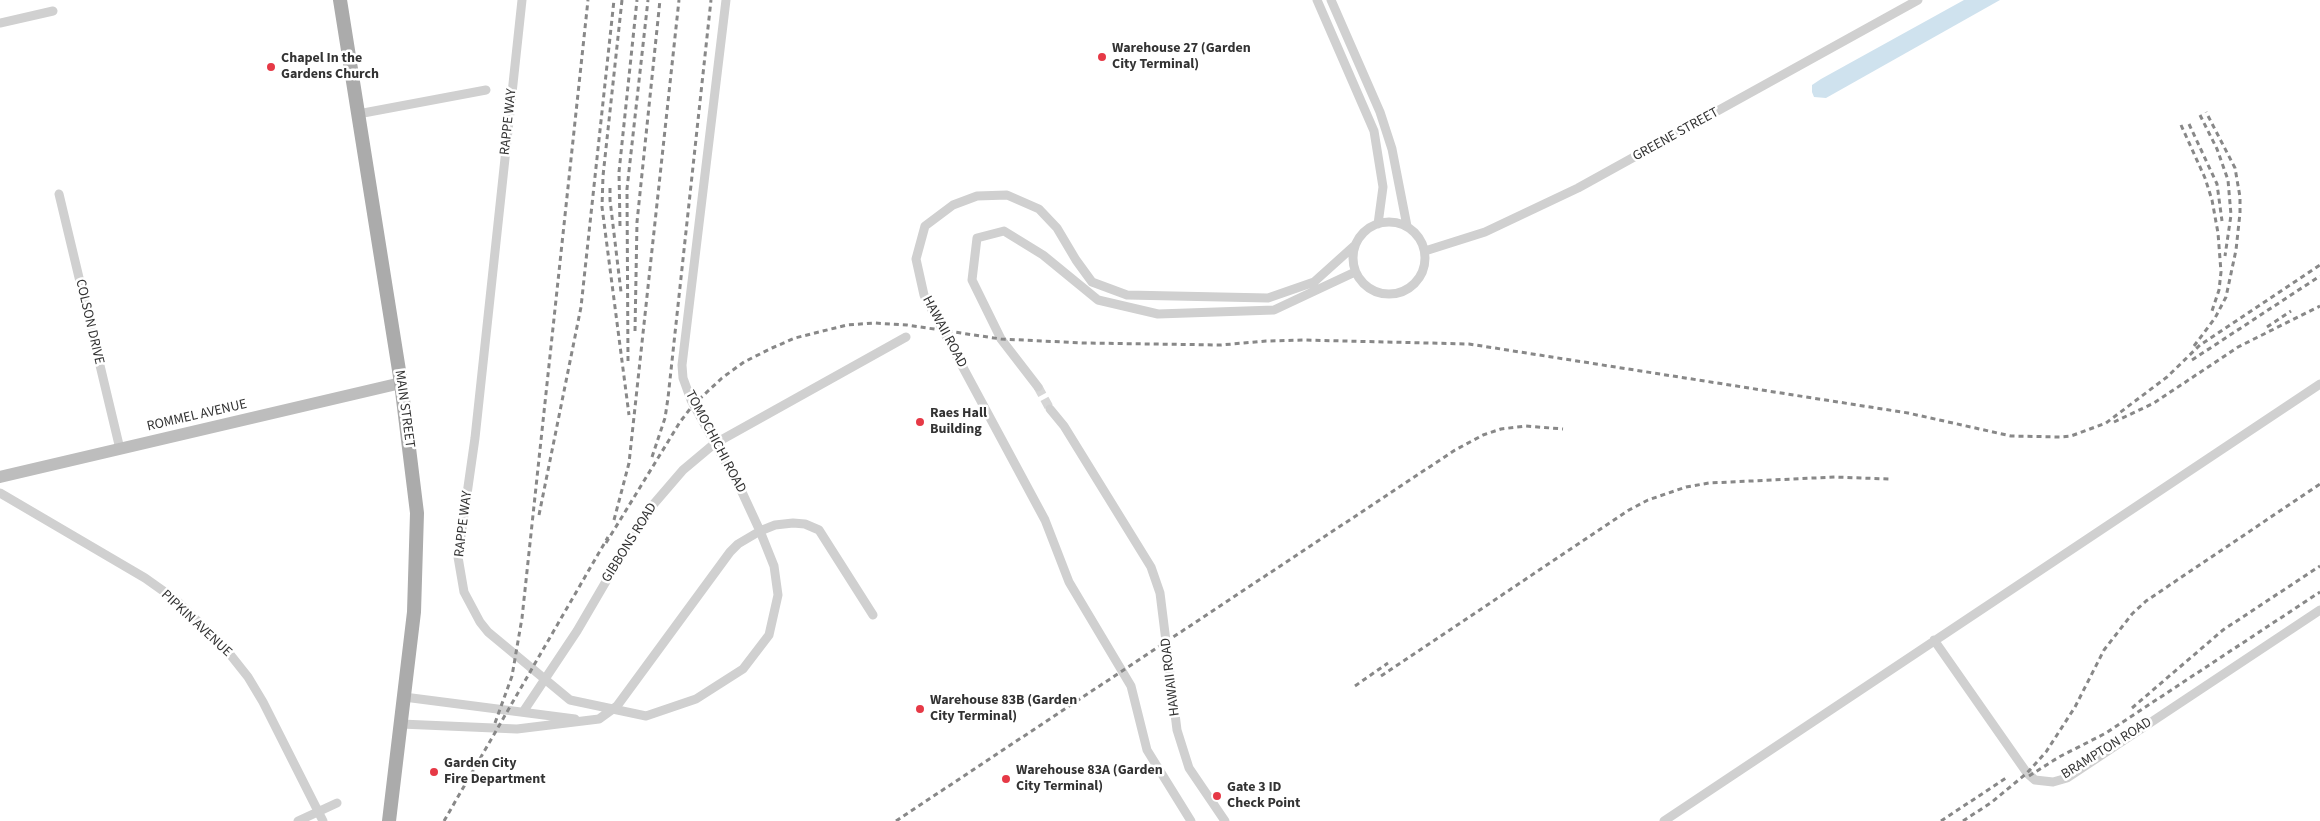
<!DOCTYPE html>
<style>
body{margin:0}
canvas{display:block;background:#fff}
</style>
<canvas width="2320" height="821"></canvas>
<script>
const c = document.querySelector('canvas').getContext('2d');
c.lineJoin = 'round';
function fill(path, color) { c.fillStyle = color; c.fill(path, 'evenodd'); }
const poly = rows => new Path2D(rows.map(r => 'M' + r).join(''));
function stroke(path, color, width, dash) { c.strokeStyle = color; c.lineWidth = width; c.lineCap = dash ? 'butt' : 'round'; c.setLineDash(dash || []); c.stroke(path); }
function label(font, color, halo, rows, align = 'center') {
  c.font = font + ' "Source Sans 3",sans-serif'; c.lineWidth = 5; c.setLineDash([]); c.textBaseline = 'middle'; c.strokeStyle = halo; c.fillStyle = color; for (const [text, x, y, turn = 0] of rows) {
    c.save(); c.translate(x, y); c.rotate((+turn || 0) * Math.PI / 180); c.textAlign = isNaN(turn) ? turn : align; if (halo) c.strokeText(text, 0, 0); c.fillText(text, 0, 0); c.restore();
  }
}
const water = poly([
 [1964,0,2000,0,1826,98,1814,97,1812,92,1812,85,1821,79]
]);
const streetTunnel = poly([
 [1038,387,1050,409]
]);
const street = poly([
 [522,0,475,438,458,557,464,592,480,622,488,632,570,700,646,716,696,699,743,669,769,635,778,595,774,566,760,531,775,525,793,523,805,524,819,530,873,615],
 [1317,0,1374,131,1383,187,1378,224],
 [1331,0,1380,112,1392,149,1407,226],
 [0,23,53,11],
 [358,114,486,90],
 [59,194,120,449],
 '1353 258a36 36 0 1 1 72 0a36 36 0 1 1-72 0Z',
 [1425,251,1485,232,1578,188,1918,0],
 [1038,387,1001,339,972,280,977,238,1004,231,1043,255,1098,300,1158,314,1274,310,1355,272],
 [1050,409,1064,426,1151,567,1160,593,1177,730,1189,768,1225,821],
 [0,493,145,578,176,600,225,648,248,677,263,702,323,821],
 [1934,640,2027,773,2035,780,2053,782,2067,778,2320,610],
 [404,697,575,719],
 [523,712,577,631,646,513,683,470,714,444,906,337],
 [401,724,517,729,599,719,617,706,730,552,738,544,760,531,741,490,691,400,683,378,682,365,726,0],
 [298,821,337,803],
 [1191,821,1147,750,1131,686,1069,582,1045,520,924,295,916,259,925,226,953,205,977,196,1007,195,1039,209,1057,228,1076,260,1092,282,1127,295,1268,298,1314,282,1354,246],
 [1664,821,2320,384]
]);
const secondary = poly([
 [0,477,401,383]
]);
const primary = poly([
 [340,0,401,383,417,513,414,612,389,821]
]);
const rail = poly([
 [622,0,603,176,602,207,629,415],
 [2200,115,2217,149,2228,180,2231,215,2225,256],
 [2189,124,2217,184,2222,221],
 [2181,125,2205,178,2212,200,2218,233,2221,272,2219,290,2212,311],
 [610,188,610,200,621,292],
 [620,226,619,172,637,0],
 [2267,327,2291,311],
 [635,331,637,222,660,0],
 [2194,346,2215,318,2226,297,2236,250,2240,213,2240,197,2235,168,2206,112],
 [2192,360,2320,276],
 [628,361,627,189,648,0],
 [2114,422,2154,403,2238,347,2320,306],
 [652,457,665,418,668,398,711,0],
 [539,515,581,307,614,0],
 [614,520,629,463,679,0],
 [606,543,680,422,693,405,722,378,744,362,772,348,795,338,847,325,874,323,907,325,1001,339,1083,343,1221,345,1266,341,1303,340,1469,344,1908,413,2011,436,2060,437,2071,436,2106,423,2167,377,2200,345,2320,265],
 [1381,676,1629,510,1648,500,1686,487,1709,483,1835,477,1889,479],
 [1355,686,1388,663],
 [2132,708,2223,630,2320,566],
 [495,723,512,676,522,618,588,0],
 [2029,776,2059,757,2106,733,2320,592],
 [444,821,608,537],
 [896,821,1455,450,1483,435,1501,429,1526,426,1563,429],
 [1941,821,2006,778],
 [1963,821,1992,802,2027,773,2046,752,2075,707,2104,650,2132,614,2146,601,2320,484]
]);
const markers = [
 [1102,57,5,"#e63946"],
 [271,67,5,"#e63946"],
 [920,422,5,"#e63946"],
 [920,709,5,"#e63946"],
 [434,772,5,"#e63946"],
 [1006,779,5,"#e63946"],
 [1217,796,5,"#e63946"]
];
const poiNames = [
 ["Warehouse 27 (Garden",1112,49],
 ["City Terminal)",1112,65],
 ["Chapel In the",281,59],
 ["Gardens Church",281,75],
 ["Raes Hall",930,414],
 ["Building",930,430],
 ["Warehouse 83B (Garden",930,701],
 ["City Terminal)",930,717],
 ["Garden City",444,764],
 ["Fire Department",444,780],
 ["Warehouse 83A (Garden",1016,771],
 ["City Terminal)",1016,787],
 ["Gate 3 ID",1227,788],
 ["Check Point",1227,804]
];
const streetNames = [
 ["RAPPE WAY",509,122,-84],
 ["GREENE STREET",1676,135,-29],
 ["COLSON DRIVE",89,322,77],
 ["HAWAII ROAD",944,332,62],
 ["MAIN STREET",404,409,82],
 ["ROMMEL AVENUE",197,416,-13],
 ["TOMOCHICHI ROAD",715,442,62],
 ["RAPPE WAY",464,524,-83],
 ["GIBBONS ROAD",630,543,-58],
 ["PIPKIN AVENUE",196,624,43],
 ["HAWAII ROAD",1171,677,-97],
 ["BRAMPTON ROAD",2107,749,-32]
];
fill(water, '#cfe2ee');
stroke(streetTunnel, '#d6d6d6', 9, [9, 4.5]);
stroke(street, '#d0d0d0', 9);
stroke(secondary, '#bdbdbd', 12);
stroke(primary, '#ababab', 14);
stroke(rail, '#888', 3, [5, 4]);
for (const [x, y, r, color] of markers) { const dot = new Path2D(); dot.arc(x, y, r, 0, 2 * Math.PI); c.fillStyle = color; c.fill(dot); stroke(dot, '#fff', 2); }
label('bold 14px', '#333', '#fff', poiNames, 'left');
label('14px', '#333', '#fff', streetNames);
</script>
